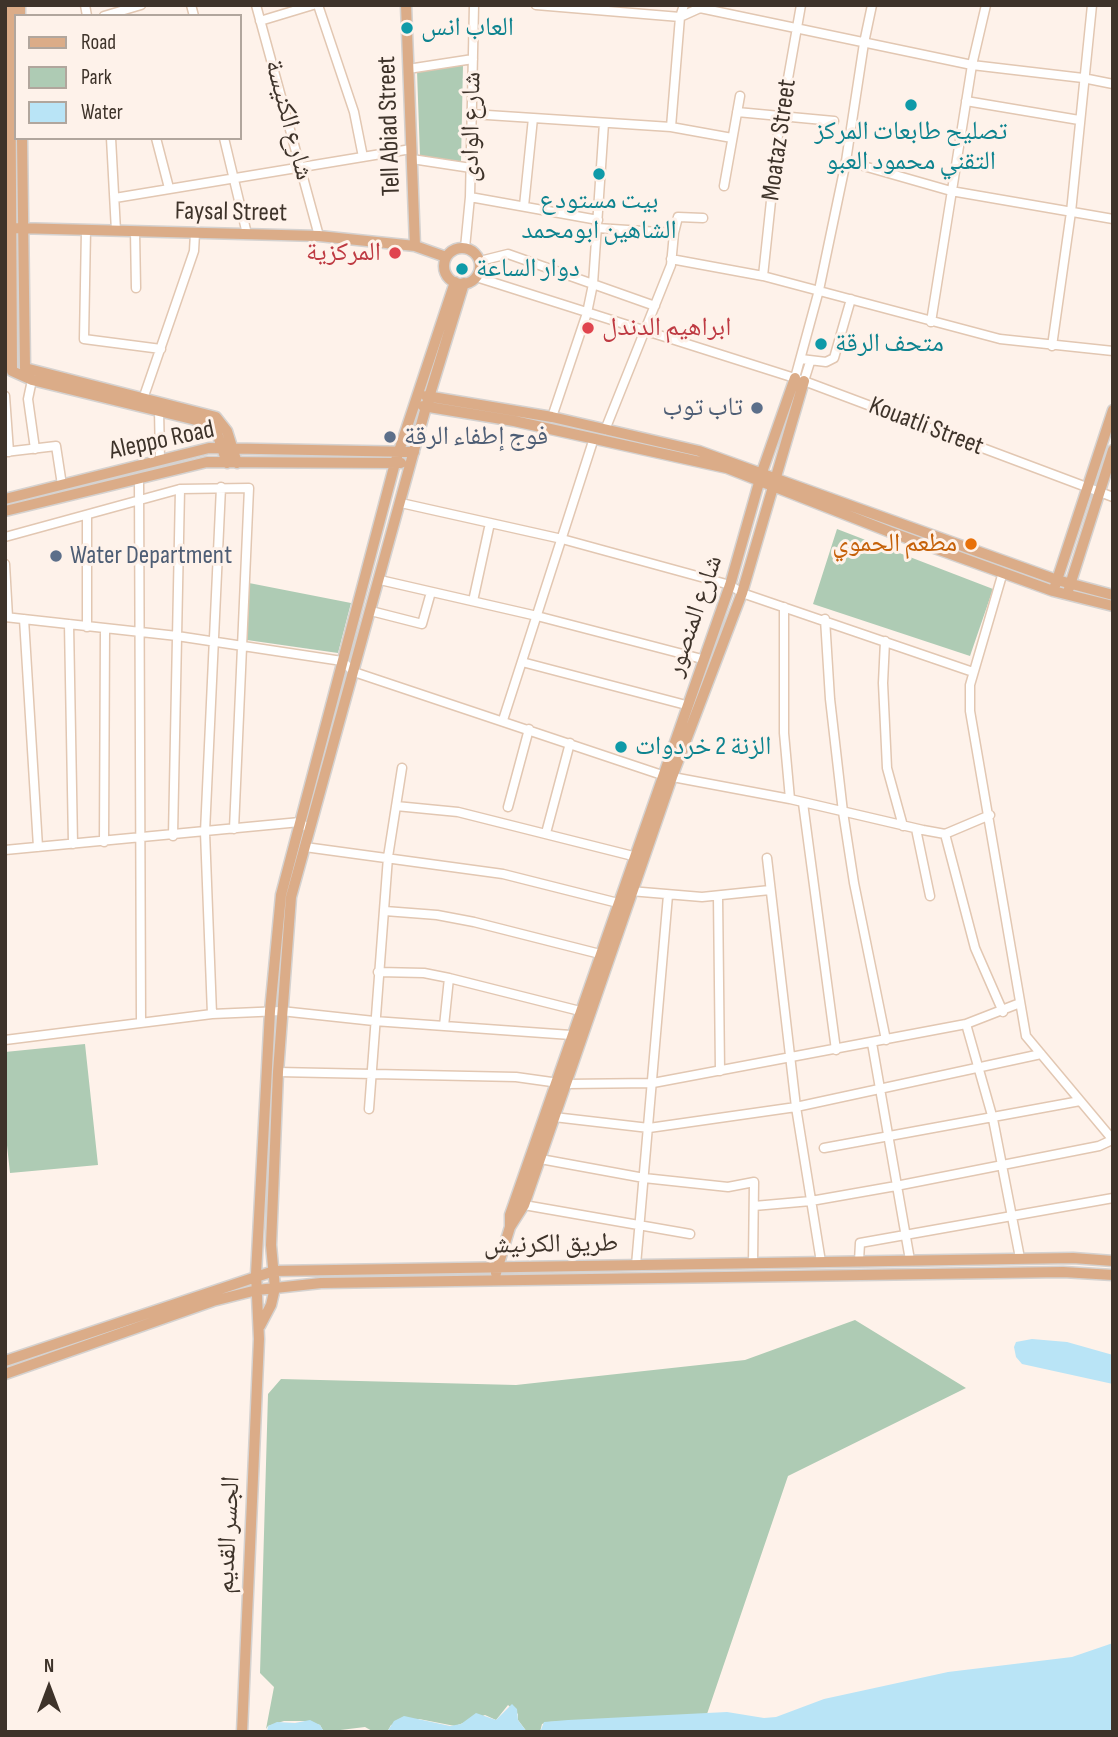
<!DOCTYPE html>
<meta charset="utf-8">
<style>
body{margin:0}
#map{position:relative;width:1118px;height:1737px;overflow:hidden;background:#fef2ea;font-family:"Sofia Sans Condensed",sans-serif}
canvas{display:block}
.frame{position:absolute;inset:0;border:7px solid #3e332a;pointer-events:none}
.legend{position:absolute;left:14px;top:14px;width:228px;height:126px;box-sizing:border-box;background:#fef2ea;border:2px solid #b1a69d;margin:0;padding:9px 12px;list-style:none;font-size:21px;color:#3e332a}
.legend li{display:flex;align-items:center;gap:14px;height:35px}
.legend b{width:35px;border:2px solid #b1a69d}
.north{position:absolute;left:14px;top:1653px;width:70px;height:70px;-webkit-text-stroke:5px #fef2ea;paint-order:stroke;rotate:0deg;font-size:19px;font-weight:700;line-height:28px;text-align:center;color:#3e332a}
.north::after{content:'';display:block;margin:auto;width:24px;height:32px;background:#3e332a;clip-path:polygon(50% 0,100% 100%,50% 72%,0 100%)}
</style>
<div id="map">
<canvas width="1118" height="1737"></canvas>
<div class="frame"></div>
<ul class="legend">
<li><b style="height:9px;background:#dbac88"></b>Road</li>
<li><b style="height:19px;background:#aecbb4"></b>Park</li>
<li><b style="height:19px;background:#b9e4f6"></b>Water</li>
</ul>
<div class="north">N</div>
</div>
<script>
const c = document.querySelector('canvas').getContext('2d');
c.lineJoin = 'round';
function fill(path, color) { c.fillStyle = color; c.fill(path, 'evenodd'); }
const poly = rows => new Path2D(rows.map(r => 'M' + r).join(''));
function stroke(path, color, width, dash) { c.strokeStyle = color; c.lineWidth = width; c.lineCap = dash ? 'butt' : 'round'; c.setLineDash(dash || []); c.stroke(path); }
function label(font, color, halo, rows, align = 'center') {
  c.font = font + ' "Sofia Sans Condensed","Noto Naskh Arabic",sans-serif'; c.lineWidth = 6; c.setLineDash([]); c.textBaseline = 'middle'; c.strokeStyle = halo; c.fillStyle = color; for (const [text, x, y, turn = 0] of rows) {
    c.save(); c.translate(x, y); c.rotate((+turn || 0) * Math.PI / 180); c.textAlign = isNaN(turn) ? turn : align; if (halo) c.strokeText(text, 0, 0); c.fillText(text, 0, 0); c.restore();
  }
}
const green = poly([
 [463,65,461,162,420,156,417,71],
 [837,529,993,589,970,656,813,604],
 [249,583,351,603,338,653,247,640],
 [85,1044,98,1165,10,1173,5,1127,5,1052],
 [855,1320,966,1388,788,1476,707,1714,548,1722,542,1724,540,1732,527,1732,518,1720,518,1714,508,1705,496,1720,485,1715,455,1726,419,1719,391,1725,387,1732,374,1732,365,1727,324,1732,320,1725,305,1721,284,1721,268,1726,266,1729,274,1687,260,1673,268,1394,281,1379,516,1385,745,1360]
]);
const water = poly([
 [1032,1339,1067,1342,1113,1355,1113,1384,1022,1364,1016,1357,1014,1347,1016,1342],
 [1113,1643,1113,1732,540,1732,544,1722,568,1720,727,1712,764,1718,776,1717,824,1699,948,1672,1072,1657],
 [512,1704,517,1709,518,1720,527,1732,387,1732,394,1721,404,1716,450,1726,461,1724,476,1713,496,1720],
 [310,1720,320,1725,324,1732,267,1732,268,1726,277,1722,295,1723]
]);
const minor = poly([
 [85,5,87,16],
 [191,5,194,16],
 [256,5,319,236],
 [318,5,354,112,363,157],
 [536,5,680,17,700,8,972,65,1083,78,1113,84],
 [104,16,141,5],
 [260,21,313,5],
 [408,69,473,59],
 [966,101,1079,120],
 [737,112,834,121],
 [472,114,671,127,732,138],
 [671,127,680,17,684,5],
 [111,138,116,231],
 [156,138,169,188],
 [224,138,247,234],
 [412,159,471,168],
 [846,161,951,191,1113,219],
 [724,186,740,96],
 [470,197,598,220],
 [115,198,411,149],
 [524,206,533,118],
 [597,228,674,233,678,217,703,218],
 [86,230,84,339,161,349],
 [135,231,136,288],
 [465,248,470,197,474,5],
 [671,259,763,276,1000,339,1113,351],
 [480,261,508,254,655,306],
 [763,276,778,135,801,5],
 [476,277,804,381,1113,497],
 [931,322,972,65,986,5],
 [1052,346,1071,212,1092,5],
 [801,359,826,362,834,358,851,299],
 [795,378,819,290,846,161,864,43,872,5],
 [32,380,28,399,35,449],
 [804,381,810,362],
 [5,396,9,452],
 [143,399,194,251,195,233],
 [159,409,160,460],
 [552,417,587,313,593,284,604,123],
 [605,430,671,265,674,233],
 [5,452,56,446,62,485],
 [139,478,141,1022],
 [401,503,562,539,730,585,742,593,973,672],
 [5,537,180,489,249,488,234,829],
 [5,564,8,617],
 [1003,572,970,685,970,711,1026,1036,1113,1140],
 [380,580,537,616,702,659],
 [473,601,490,523],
 [784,607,784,733,790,799],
 [371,611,422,624,431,592],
 [5,617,177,636,342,661,354,672,662,775,790,799,923,830,945,834,990,815],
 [24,619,38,847],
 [825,619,830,699,843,812,854,883,886,1040],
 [69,624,73,844],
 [87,627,87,516],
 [885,641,883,683,887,768,903,826],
 [522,662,686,705],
 [503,720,594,438],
 [803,803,836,1050],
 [396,806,458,812,633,856],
 [508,807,529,729],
 [916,829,930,896],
 [546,833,570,743],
 [945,834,975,948,1003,1012],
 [173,836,180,489],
 [104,842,105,629],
 [305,847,503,874,618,903],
 [5,850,300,822,310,830],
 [767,858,796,1107,821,1262],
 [630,891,702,897,770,890],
 [718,896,720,1071],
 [385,911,437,915,474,922,600,954],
 [378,972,424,973,449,978,580,1011],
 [212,1014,205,832,221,487],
 [966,1024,993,1119,1020,1258],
 [444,1026,449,978],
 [5,1040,212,1014,281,1011,374,1021,571,1035],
 [872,1043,910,1260],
 [278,1072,516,1077,566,1084,653,1083,966,1024,1020,1003],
 [369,1109,388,857,402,768],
 [554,1117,649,1128,796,1107,1041,1054],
 [824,1148,1080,1101],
 [535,1158,644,1178,728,1187,754,1182,753,1263],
 [524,1205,690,1234],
 [754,1206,811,1201,896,1186,1099,1146,1112,1140],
 [859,1261,860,1243,1113,1198],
 [636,1265,668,895]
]);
const major = poly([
 [10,5,12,371,32,380,208,423,216,430,227,463],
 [20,5,20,16],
 [406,5,415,246],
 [22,138,25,368,216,417,227,431,237,463],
 [16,228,319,236,415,246,446,257],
 '444 266a18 18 0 1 1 36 0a18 18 0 1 1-36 0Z',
 [426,396,552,417,699,451,1057,580,1113,595],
 [423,406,514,421,727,468,890,532,1053,591,1113,606],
 [5,499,209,448,414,452],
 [5,511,207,462,401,463],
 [1055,586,1113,410],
 [1069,588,1113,450],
 [510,1227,524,1205,672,777,742,593,804,381],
 [496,1273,510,1227,510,1215,730,585,762,472,795,378],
 [260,1326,271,1305,275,1288,271,1245,278,1072,291,897,426,407,464,283],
 [5,1361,274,1271,1073,1258,1113,1261],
 [5,1374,213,1301,257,1290,321,1283,1063,1272,1113,1275],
 [242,1732,259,1339,256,1274,270,1011,281,895,395,463,455,282]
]);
const markers = [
 [407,28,7,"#0f9aa8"],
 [911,105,7,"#0f9aa8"],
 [599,174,7,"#0f9aa8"],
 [395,253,7,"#e0444e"],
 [462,269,7,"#0f9aa8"],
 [588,328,7,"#e0444e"],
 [821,344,7,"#0f9aa8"],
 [757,408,7,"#5c6f8a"],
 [390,437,7,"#5c6f8a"],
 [971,544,7,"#e8710a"],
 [56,556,7,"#5c6f8a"],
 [621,747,7,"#0f9aa8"]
];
const cultureNames = [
 ["العاب انس",421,28],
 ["تصليح طابعات المركز",911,132,"center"],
 ["التقني محمود العبو",911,162,"center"],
 ["بيت مستودع",599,201,"center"],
 ["الشاهين ابومحمد",599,231,"center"],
 ["دوار الساعة",476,269],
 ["متحف الرقة",835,344],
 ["الزنة 2 خردوات",635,747]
];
const streetNames = [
 ["شارع الكنيسة",288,120,75],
 ["Tell Abiad Street",390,126,-92],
 ["شارع الوادى",472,127,-89],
 ["Moataz Street",780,140,-82],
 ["Faysal Street",231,213,1],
 ["Kouatli Street",926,427,21],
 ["Aleppo Road",162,441,-12],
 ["شارع المنصور",695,616,-71],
 ["طريق الكرنيش",551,1245,-1],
 ["الجسر القديم",229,1535,-87]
];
const healthNames = [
 ["المركزية",381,253],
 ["ابراهيم الدندل",602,328,"left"]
];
const serviceNames = [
 ["تاب توب",743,408,"right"],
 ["فوج إطفاء الرقة",404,437],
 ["Water Department",70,556]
];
const foodNames = [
 ["مطعم الحموي",957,544]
];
fill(green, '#aecbb4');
fill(water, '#b9e4f6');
stroke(minor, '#e2c7b2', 11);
stroke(major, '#d5d2d0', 13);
stroke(minor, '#fff', 8);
stroke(major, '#dbac88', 10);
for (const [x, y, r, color] of markers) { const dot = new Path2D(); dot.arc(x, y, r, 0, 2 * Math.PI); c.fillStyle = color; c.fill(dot); stroke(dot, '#fef2ea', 2.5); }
label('26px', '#0d838f', '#fef2ea', cultureNames, 'left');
label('26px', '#3e332a', '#fef2ea', streetNames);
label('26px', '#be3a42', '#fef2ea', healthNames, 'right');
label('26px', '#4e5e75', '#fef2ea', serviceNames, 'left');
label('26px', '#c56008', '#fef2ea', foodNames, 'right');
</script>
